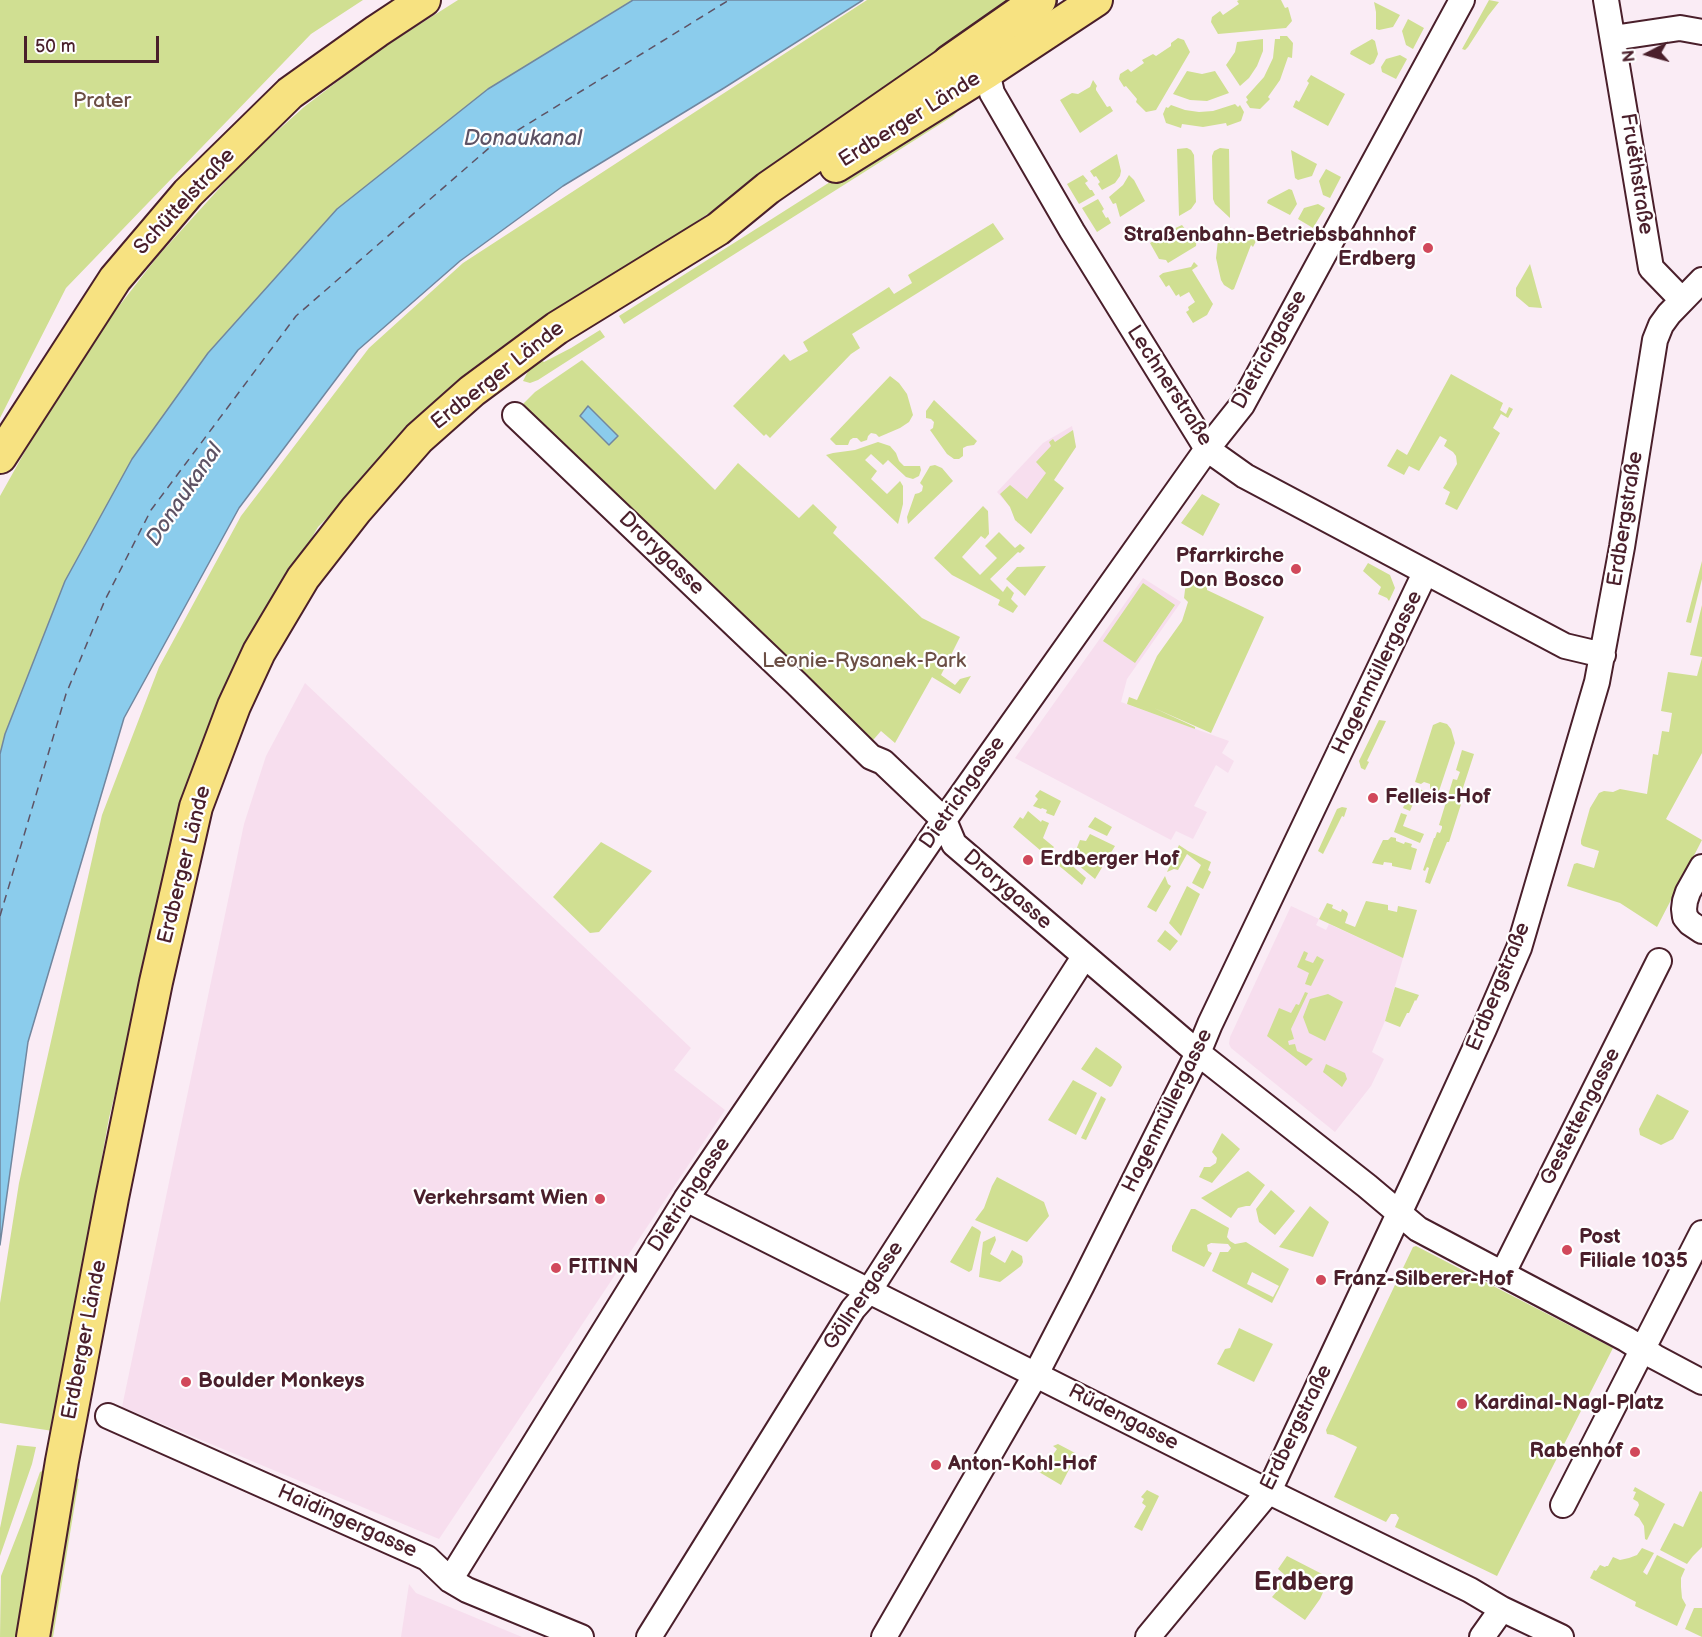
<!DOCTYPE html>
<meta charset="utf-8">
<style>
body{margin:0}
#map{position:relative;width:1702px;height:1637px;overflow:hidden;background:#faecf5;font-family:"Balsamiq Sans",sans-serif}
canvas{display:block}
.north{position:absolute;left:1618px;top:24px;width:60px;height:60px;-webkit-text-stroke:4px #fff;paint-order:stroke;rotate:264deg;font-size:16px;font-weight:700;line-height:24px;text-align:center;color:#4a1f2b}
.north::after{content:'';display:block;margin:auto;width:21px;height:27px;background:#4a1f2b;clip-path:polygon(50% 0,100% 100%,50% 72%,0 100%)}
.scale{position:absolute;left:24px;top:36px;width:135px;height:27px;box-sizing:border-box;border:3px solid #4a1f2b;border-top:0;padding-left:8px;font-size:18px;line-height:21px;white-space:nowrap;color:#4a1f2b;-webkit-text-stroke:4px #fff;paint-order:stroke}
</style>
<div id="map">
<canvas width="1702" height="1637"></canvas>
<div class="north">N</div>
<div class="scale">50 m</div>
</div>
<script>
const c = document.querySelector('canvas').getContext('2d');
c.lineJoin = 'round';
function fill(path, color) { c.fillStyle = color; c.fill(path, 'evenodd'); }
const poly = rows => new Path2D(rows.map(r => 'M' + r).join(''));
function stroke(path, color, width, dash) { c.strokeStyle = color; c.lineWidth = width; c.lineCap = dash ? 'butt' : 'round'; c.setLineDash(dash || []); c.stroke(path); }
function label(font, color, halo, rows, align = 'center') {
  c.font = font + ' "Balsamiq Sans",sans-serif'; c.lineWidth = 4.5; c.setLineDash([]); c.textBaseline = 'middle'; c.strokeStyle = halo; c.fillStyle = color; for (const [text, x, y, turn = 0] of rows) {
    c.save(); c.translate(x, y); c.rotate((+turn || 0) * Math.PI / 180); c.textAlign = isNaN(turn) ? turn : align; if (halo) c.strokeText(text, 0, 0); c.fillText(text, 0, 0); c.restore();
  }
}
const built = poly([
 [1072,426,1076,447,1018,524,1010,507,997,492,1043,443],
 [1143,578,1181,602,1127,679,1121,702,1229,741,1222,753,1234,761,1228,773,1216,765,1194,806,1207,812,1193,839,1176,831,1171,840,1015,758],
 [305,683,691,1048,674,1070,725,1110,439,1539,122,1407,244,824,266,756],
 [1291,906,1319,919,1316,925,1326,930,1329,924,1403,958,1385,1021,1372,1052,1384,1059,1371,1086,1335,1132,1231,1048,1229,1044,1230,1037],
 [409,1584,416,1593,522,1637,401,1637]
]);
const green = poly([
 [0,0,363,0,311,34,66,288,0,418],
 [458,0,633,0,488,89,65,581,5,734,0,754,0,496,51,405,98,333,158,256,245,160,304,107,376,52],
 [867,0,1021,0,970,37,472,373,318,527,237,668,193,772,109,1118,53,1431,0,1423,0,1303,19,1183,102,815,159,667,241,516,369,348,463,263],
 [1239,0,1281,0,1285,8,1288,7,1292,21,1286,28,1218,34,1211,22,1212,17,1220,11,1223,15,1239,4,1237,1],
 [1489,0,1499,2,1488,16,1468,47,1465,50,1462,49],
 [1374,2,1400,15,1393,27,1379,30,1376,29,1376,12],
 [1408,19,1424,28,1413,49,1406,45,1402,31],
 [1280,36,1287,36,1293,43,1292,58,1288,57,1280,80,1268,97,1270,99,1260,109,1250,108,1246,102,1248,100,1246,97,1264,77,1273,58,1275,39,1280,39],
 [1178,38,1184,40,1190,52,1156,110,1146,112,1136,102,1137,99,1126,86,1124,87,1119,79,1120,74,1128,69,1131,72,1144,63,1142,60,1153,54,1156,56,1171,46,1171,43],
 [1263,39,1263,51,1257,66,1249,78,1240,86,1226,65,1235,52,1237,42],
 [1372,39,1375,41,1378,54,1374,63,1370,65,1350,54,1351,51],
 [1400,55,1407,59,1396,79,1382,72,1381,67,1386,59],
 [1187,71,1202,74,1215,71,1229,93,1207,101,1190,100,1173,94],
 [1311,75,1345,94,1328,126,1293,107,1296,100,1299,102,1309,83,1307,81],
 [1093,80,1097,86,1096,88,1096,90,1107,107,1110,106,1113,111,1080,133,1060,100,1072,93,1078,94,1090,87],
 [956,102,957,112,953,116,624,324,619,316],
 [1235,104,1238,107,1240,105,1244,112,1241,121,1227,126,1226,123,1203,127,1182,124,1181,128,1166,123,1163,114,1166,107,1168,108,1171,105,1185,110,1199,112,1213,111],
 [1187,148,1191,150,1194,155,1196,202,1191,209,1179,216,1177,149],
 [1220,148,1229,149,1230,218,1215,204,1213,199,1212,156,1214,151],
 [1291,150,1317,164,1312,176,1298,180,1295,178],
 [1117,154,1121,171,1120,176,1115,183,1102,190,1098,184,1100,182,1096,176,1094,177,1090,171],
 [1326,169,1341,177,1330,198,1323,195,1319,181],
 [1083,175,1088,181,1085,183,1090,190,1092,190,1095,195,1079,204,1067,184],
 [1129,175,1134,180,1145,201,1120,217,1116,203,1113,204,1109,197,1123,185],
 [1289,189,1292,190,1297,204,1290,215,1267,203,1268,200],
 [1098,199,1104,209,1102,211,1106,218,1108,217,1111,223,1097,232,1082,208],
 [1318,204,1325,208,1313,228,1298,219,1304,208],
 [993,223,1004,239,852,334,860,348,851,354,770,438,766,434,764,436,733,406,784,354,790,361,808,351,803,342,889,287,894,294,912,283,908,275],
 [1182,225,1189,234,1197,235,1196,246,1168,263,1166,260,1159,259,1150,243,1159,238,1160,239,1172,233,1171,230],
 [1228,226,1249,241,1251,238,1256,241,1253,247,1251,245,1234,289,1232,290,1224,285,1221,280,1216,258,1218,240,1221,229,1224,230],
 [1194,262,1198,266,1192,270,1213,304,1207,315,1193,323,1186,312,1189,310,1188,307,1195,302,1189,292,1180,297,1179,294,1176,296,1169,285,1166,287,1159,276,1163,273,1191,267],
 [1530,264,1542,308,1529,307,1516,296,1516,288],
 [600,330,605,337,538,380,530,383,523,381,530,367,539,360,541,360,544,362,571,348],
 [582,360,715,490,738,463,799,518,813,504,837,527,833,533,922,618,960,637,941,675,955,685,960,679,971,676,960,694,932,677,895,743,881,731,867,747,518,409,535,392],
 [1451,374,1503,403,1500,410,1506,414,1509,407,1513,409,1508,418,1501,414,1493,428,1500,433,1457,510,1445,504,1450,492,1443,488,1457,464,1456,456,1453,452,1444,446,1447,440,1440,436,1419,471,1409,466,1404,475,1387,466,1397,449,1407,455],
 [890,376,899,383,907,394,913,415,909,422,900,428,879,437,876,434,871,433,868,436,867,440,861,442,857,438,853,438,850,440,848,445,836,445,830,439],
 [934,400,977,441,974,445,967,446,963,448,963,456,959,459,954,459,947,454,930,430,933,428,934,422,931,419,926,418,926,411],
 [1073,430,1076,447,1054,480,1064,488,1031,534,1015,520,1010,507,1000,494,1010,485,1027,499,1046,473,1036,462,1051,446,1049,442,1053,439,1055,442],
 [878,442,890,446,896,453,899,461,904,466,920,466,921,470,919,476,913,479,906,477,888,460,883,465,871,454,865,460,877,471,871,479,887,494,900,481,903,486,903,504,898,524,826,455,833,453,855,450],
 [935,465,942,468,953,481,908,524,907,517,915,494,919,493,922,491,923,486,920,483,930,466],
 [1202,494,1220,504,1203,536,1181,523],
 [983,506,988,511,989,534,985,539,981,536,962,557,980,575,997,558,985,546,999,532,1015,548,1020,544,1025,548,1020,553,1018,552,990,579,1003,592,1007,586,1014,593,1011,599,1018,606,1013,613,998,605,1000,600,952,575,934,558],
 [1702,561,1702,579,1691,623,1686,622],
 [1368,563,1390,575,1395,588,1389,601,1387,598,1378,594,1381,587,1363,571],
 [1046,566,1025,596,1006,579,1017,567],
 [1195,578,1207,584,1207,590,1264,617,1211,733,1154,708,1195,727,1195,729,1127,704,1129,697,1137,700,1157,656,1182,621,1188,602,1184,598,1186,582],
 [1143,583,1175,605,1135,663,1103,641],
 [1702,605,1702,657,1690,655],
 [1702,658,1702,753,1666,819,1702,840,1657,927,1620,903,1567,886,1574,864,1577,863,1594,868,1599,851,1583,846,1581,844,1581,840,1590,808,1599,793,1604,791,1613,792,1620,789,1647,794,1653,754,1658,755,1662,731,1669,732,1672,713,1661,711,1668,672,1697,676],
 [1379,720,1386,721,1367,761,1369,762,1365,770,1361,768,1359,761],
 [1440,722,1447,724,1451,729,1455,743,1439,791,1430,789,1430,784,1424,782,1421,784,1415,782,1433,725],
 [1462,750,1474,754,1460,797,1463,798,1449,842,1447,842,1430,884,1425,882,1429,868,1427,867,1425,871,1423,870,1434,838,1435,838,1437,832,1440,833,1442,828,1442,826,1439,825,1453,779,1457,780,1460,772,1456,770],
 [1412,786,1437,796,1434,803,1416,796,1410,811,1403,808],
 [1040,790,1061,801,1054,816,1046,813,1047,810,1042,808,1041,809,1033,806,1038,799,1035,796],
 [1342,807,1347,808,1344,817,1342,816,1323,854,1318,851,1337,809],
 [1028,811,1041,822,1042,820,1049,823,1043,838,1054,847,1047,856,1013,827,1020,817,1023,819],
 [1401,813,1407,815,1403,826,1424,834,1420,843,1394,832],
 [1095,817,1112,827,1107,836,1088,827],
 [1090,834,1115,846,1095,879,1072,860,1080,840,1086,841],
 [1391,837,1396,838,1396,841,1404,844,1405,842,1412,844,1411,847,1417,849,1411,870,1392,866,1392,863,1384,862,1383,865,1372,863,1383,840,1388,840],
 [601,842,652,871,599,932,590,933,553,897],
 [1179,845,1188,851,1211,862,1208,870,1211,872,1203,889,1192,883,1201,865,1187,854,1178,870,1174,869,1167,872],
 [1061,861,1068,862,1086,878,1082,885,1057,864],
 [1165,876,1168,884,1171,886,1156,912,1147,907],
 [1187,886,1200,894,1181,936,1169,923],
 [1366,901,1388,905,1388,910,1397,912,1398,906,1417,910,1403,958,1319,919,1327,903,1333,905,1332,908,1341,912,1342,909,1347,912,1348,914,1345,923,1355,927],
 [1165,930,1178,941,1170,951,1157,941],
 [1304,951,1308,953,1305,960,1313,963,1317,956,1324,960,1311,986,1305,984,1309,973,1297,967],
 [1395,987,1419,995,1416,1001,1415,1000,1409,1013,1407,1013,1400,1027,1385,1021],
 [1305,992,1308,993,1291,1029,1294,1039,1288,1041,1289,1045,1295,1044,1297,1051,1313,1059,1306,1066,1267,1036,1279,1008,1291,1013,1296,1004,1299,1005],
 [1328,994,1343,1002,1325,1041,1309,1033,1303,1017,1310,999],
 [1096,1047,1120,1064,1122,1067,1112,1086,1110,1087,1081,1069],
 [1326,1064,1345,1073,1347,1079,1342,1087,1323,1072],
 [1073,1080,1097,1093,1076,1135,1048,1120],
 [1657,1094,1689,1111,1673,1139,1661,1145,1640,1135,1639,1129],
 [1101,1096,1106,1099,1086,1140,1081,1138],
 [1222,1133,1240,1149,1212,1183,1199,1177,1204,1167,1210,1167,1216,1163,1217,1158,1212,1152],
 [1248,1171,1265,1185,1250,1206,1246,1206,1238,1208,1231,1218,1201,1198],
 [997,1177,1044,1202,1049,1216,1027,1242,975,1220,984,1208,992,1186],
 [1271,1190,1295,1211,1275,1235,1259,1222,1256,1209],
 [1310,1206,1329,1222,1313,1257,1279,1247],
 [1191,1209,1195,1209,1229,1228,1227,1237,1230,1241,1235,1244,1246,1242,1289,1269,1272,1303,1212,1271,1220,1252,1228,1252,1231,1248,1228,1244,1211,1243,1207,1245,1208,1251,1212,1253,1204,1267,1172,1251,1172,1246],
 [1252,1272,1279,1286,1273,1297,1247,1284],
 [972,1226,979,1230,981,1232,972,1270,969,1272,950,1262],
 [995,1236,996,1240,990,1254,1005,1263,1012,1250,1022,1256,1023,1262,1021,1266,1000,1282,979,1277,983,1242],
 [1416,1246,1613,1348,1497,1576,1395,1527,1399,1518,1396,1514,1391,1514,1386,1522,1334,1497,1357,1447,1333,1435,1327,1434,1326,1430,1413,1247],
 [1239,1328,1273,1344,1254,1382,1217,1364,1225,1349,1230,1348],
 [1058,1444,1077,1454,1061,1485,1039,1472,1047,1458,1050,1459,1057,1449,1053,1446],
 [17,1445,36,1447,32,1464,0,1556,0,1528],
 [46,1469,21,1637,0,1637,1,1576,23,1520,40,1472],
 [74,1477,79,1479,53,1637,47,1637],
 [1635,1487,1665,1504,1647,1540,1645,1539,1644,1526,1639,1518,1634,1515,1639,1505,1638,1502,1633,1499,1636,1492,1633,1491],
 [1147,1490,1159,1496,1142,1531,1134,1527,1146,1506,1142,1503,1144,1499,1141,1497],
 [1700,1491,1702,1492,1702,1547,1693,1556,1687,1564,1660,1550,1674,1523,1683,1527],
 [1642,1548,1654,1553,1643,1572,1647,1575,1657,1555,1685,1569,1681,1578,1681,1587,1682,1598,1686,1605,1677,1626,1635,1606,1636,1602,1590,1578,1594,1570,1596,1571,1600,1565,1605,1567,1606,1566,1608,1566,1613,1557,1620,1560,1629,1558,1637,1555],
 [1287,1556,1324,1575,1323,1577,1329,1579,1320,1599,1305,1620,1272,1597,1277,1591,1275,1588,1285,1575,1278,1569],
 [1694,1608,1702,1608,1702,1637,1685,1629]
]);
const water = poly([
 [633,0,863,0,724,88,563,186,460,261,358,350,239,508,124,718,28,1042,0,1245,0,754,5,734,65,581,132,459,208,353,337,209,488,89,633,0],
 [588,406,618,436,609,445,580,416,588,406]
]);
const ferry = poly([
 [0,916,66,694,105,600,151,510,296,316,489,148,729,0]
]);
const minor = poly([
 [1606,0,1651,268,1682,300],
 [1613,38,1680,28,1702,32],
 [990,56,987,72,992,93,1072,231,1207,449,1245,476,1565,646,1603,655],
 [515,415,796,683,871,757,883,762,944,820,954,844,1198,1053,1367,1186,1418,1229,1626,1339,1655,1357,1702,1382],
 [1702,867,1688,892,1685,901,1684,909,1685,917,1690,923,1702,931],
 [686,1199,1247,1481,1470,1590,1502,1609,1561,1637],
 [1503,1273,1659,961],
 [108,1416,427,1558,450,1580,467,1590,581,1637],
 [1563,1505,1702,1233],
 [450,1580,686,1199,944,820,1207,449,1242,405,1462,0],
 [649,1637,853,1309,869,1291,1084,957],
 [884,1637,1036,1374,1082,1285,1198,1053,1210,1024,1425,573],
 [1148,1637,1269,1491,1418,1173,1484,1029,1519,948,1597,682,1622,547,1655,340,1661,325,1669,314,1702,280],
 [1482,1637,1502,1609]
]);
const major = poly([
 [836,166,987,72,1096,0],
 [0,457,115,279,188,193,290,93,377,31,424,0],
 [33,1637,62,1461,112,1198,156,982,196,807,234,706,259,652,303,578,356,510,419,438,472,391,557,328,718,229,768,188,950,62]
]);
const highway = poly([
 [950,62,1039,0]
]);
const markers = [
 [1428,248,6,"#d1495b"],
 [1296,569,6,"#d1495b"],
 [1373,798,6,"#d1495b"],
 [1028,860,6,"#d1495b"],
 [600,1199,6,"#d1495b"],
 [1567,1250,6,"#d1495b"],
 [556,1268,6,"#d1495b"],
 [1321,1280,6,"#d1495b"],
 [186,1382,6,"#d1495b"],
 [1462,1404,6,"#d1495b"],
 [1635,1452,6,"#d1495b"],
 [936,1465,6,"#d1495b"]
];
const parkNames = [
 ["Prater",102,102],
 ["Leonie-Rysanek-Park",864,662]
];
const streetNames = [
 ["Erdberger Lände",910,120,-32],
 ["Fruëthstraße",1636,174,81],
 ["Schüttelstraße",185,202,-47],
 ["Dietrichgasse",1270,350,-61],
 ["Erdberger Lände",498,376,-38],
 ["Lechnerstraße",1169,386,57],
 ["Erdbergstraße",1626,519,-81],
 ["Drorygasse",661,554,44],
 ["Hagenmüllergasse",1378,673,-64],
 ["Dietrichgasse",963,793,-55],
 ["Erdberger Lände",185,865,-76],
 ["Drorygasse",1007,890,41],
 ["Erdbergstraße",1499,987,-68],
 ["Hagenmüllergasse",1168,1111,-64],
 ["Gestettengasse",1581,1117,-63],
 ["Dietrichgasse",690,1195,-57],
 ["Göllnergasse",864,1296,-56],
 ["Erdberger Lände",85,1340,-79],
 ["Rüdengasse",1123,1418,27],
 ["Erdbergstraße",1297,1428,-64],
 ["Haidingergasse",347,1522,24]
];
const poiNames = [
 ["Straßenbahn-Betriebsbahnhof",1416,236,"right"],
 ["Erdberg",1416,260,"right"],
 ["Pfarrkirche",1284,557,"right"],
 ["Don Bosco",1284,581,"right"],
 ["Felleis-Hof",1385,798],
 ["Erdberger Hof",1040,860],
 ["Verkehrsamt Wien",588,1199,"right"],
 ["Post",1579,1238],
 ["Filiale 1035",1579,1262],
 ["FITINN",568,1268],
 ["Franz-Silberer-Hof",1333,1280],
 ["Boulder Monkeys",198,1382],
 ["Kardinal-Nagl-Platz",1474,1404],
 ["Rabenhof",1623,1452,"right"],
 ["Anton-Kohl-Hof",948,1465]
];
const waterNames = [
 ["Donaukanal",523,139],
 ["Donaukanal",185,495,-56]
];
const districtNames = [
 ["Erdberg",1304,1583]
];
fill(built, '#f7deee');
fill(green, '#d0df92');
fill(water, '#8bccec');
stroke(water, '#71879f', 1.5);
stroke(ferry, '#5e5365', 1.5, [8, 6]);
stroke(minor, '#4a1f2b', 28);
stroke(major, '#4a1f2b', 36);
stroke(highway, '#4a1f2b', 38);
stroke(minor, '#fff', 24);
stroke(major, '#f7e281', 32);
stroke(highway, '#f7e281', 33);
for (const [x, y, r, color] of markers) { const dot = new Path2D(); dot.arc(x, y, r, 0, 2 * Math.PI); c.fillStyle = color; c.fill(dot); stroke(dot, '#fff', 2); }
label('21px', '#6c4f45', '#fff', parkNames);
label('21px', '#4a1f2b', '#fff', streetNames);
label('bold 21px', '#4a1f2b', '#fff', poiNames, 'left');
label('italic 22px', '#5e5365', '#fff', waterNames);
label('bold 27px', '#4a1f2b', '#fff', districtNames);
</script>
